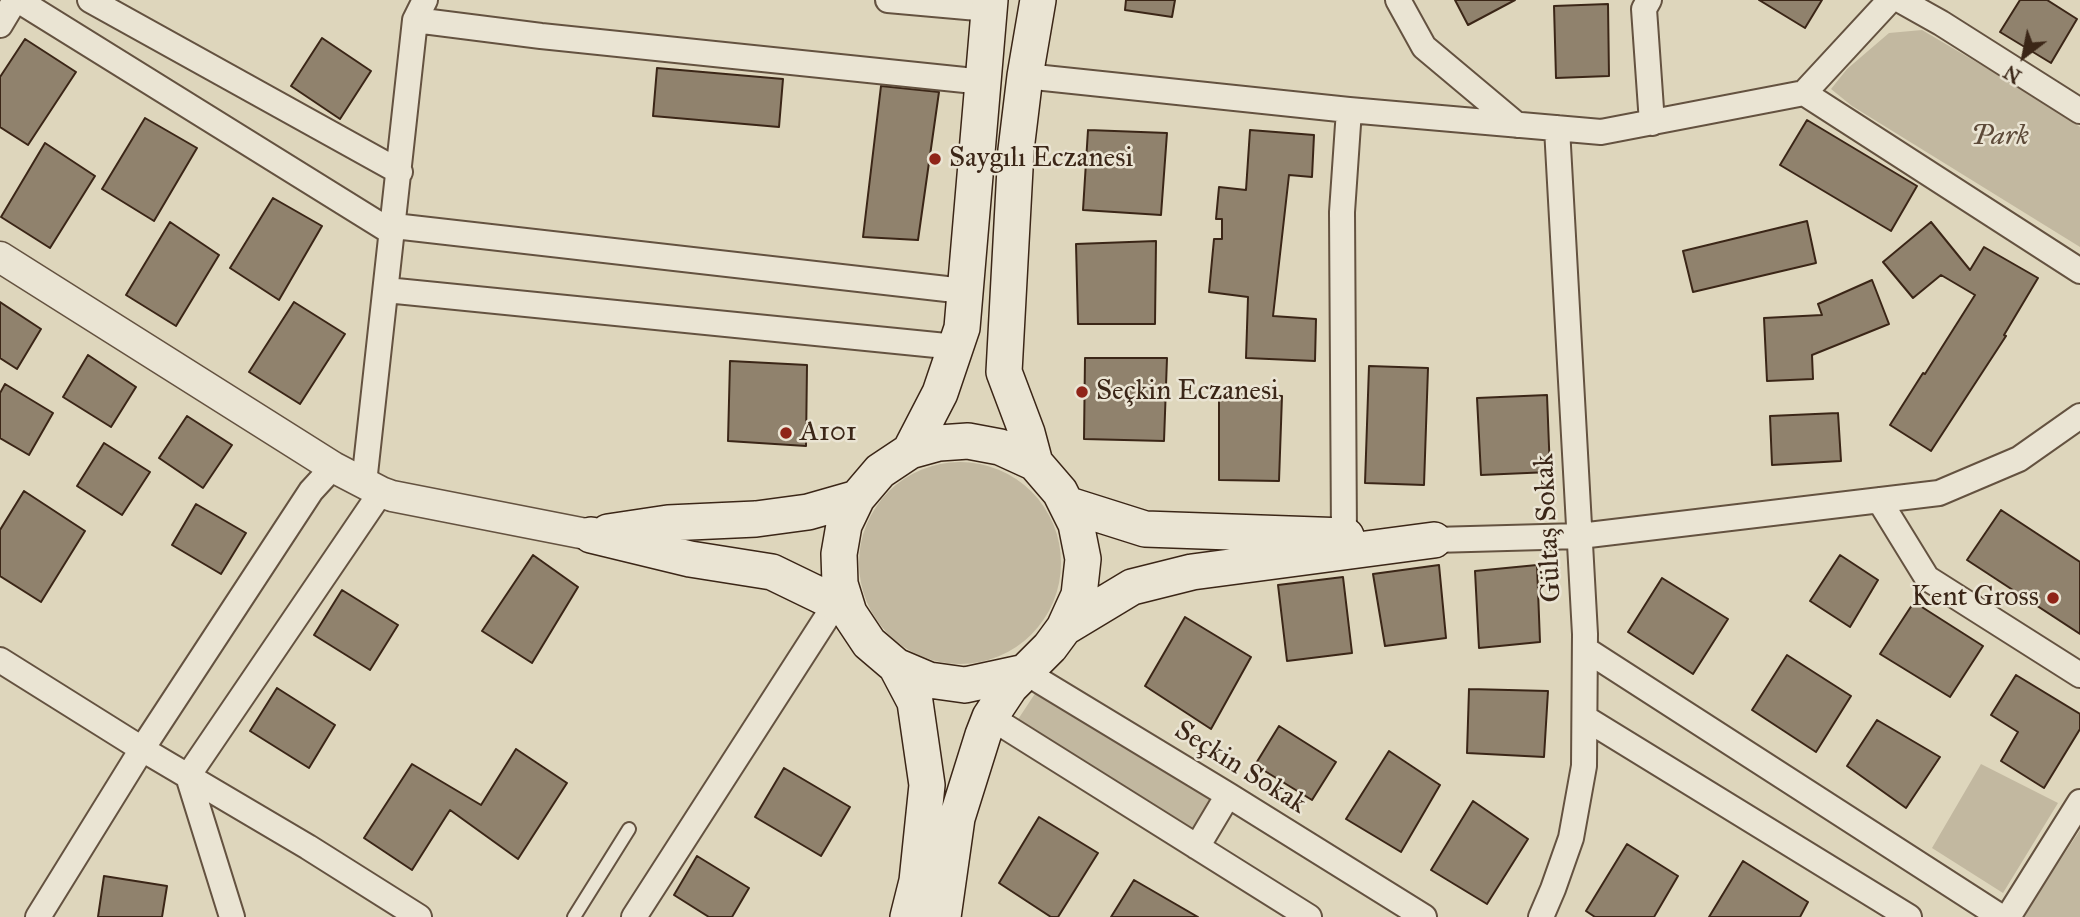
<!DOCTYPE html>
<meta charset="utf-8">
<style>
body{margin:0}
#map{position:relative;width:2080px;height:917px;overflow:hidden;background:#ded6bc;font-family:"IM FELL Great Primer",serif}
canvas{display:block}
.north{position:absolute;left:1989px;top:21px;width:70px;height:70px;-webkit-text-stroke:5px #eae4d3;paint-order:stroke;rotate:212deg;font-size:19px;font-weight:700;line-height:28px;text-align:center;color:#3b2617}
.north::after{content:'';display:block;margin:auto;width:24px;height:32px;background:#3b2617;clip-path:polygon(50% 0,100% 100%,50% 72%,0 100%)}
</style>
<div id="map">
<canvas width="2080" height="917"></canvas>
<div class="north">N</div>
</div>
<script>
const c = document.querySelector('canvas').getContext('2d');
c.lineJoin = 'round';
function fill(path, color) { c.fillStyle = color; c.fill(path, 'evenodd'); }
const poly = rows => new Path2D(rows.map(r => 'M' + r).join(''));
function stroke(path, color, width, dash) { c.strokeStyle = color; c.lineWidth = width; c.lineCap = dash ? 'butt' : 'round'; c.setLineDash(dash || []); c.stroke(path); }
function label(font, color, halo, rows, align = 'center') {
  c.font = font + ' "IM FELL Great Primer",serif'; c.lineWidth = 5; c.setLineDash([]); c.textBaseline = 'middle'; c.strokeStyle = halo; c.fillStyle = color; for (const [text, x, y, turn = 0] of rows) {
    c.save(); c.translate(x, y); c.rotate((+turn || 0) * Math.PI / 180); c.textAlign = isNaN(turn) ? turn : align; if (halo) c.strokeText(text, 0, 0); c.fillText(text, 0, 0); c.restore();
  }
}
const green = poly([
 [1922,30,2039,99,2080,127,2080,247,1852,106,1831,89,1847,69,1889,33],
 '859 563a101 101 0 1 1 202 0a101 101 0 1 1-202 0Z',
 [1040,686,1215,797,1191,837,1013,727],
 [1981,764,2058,803,2003,893,1932,848],
 [2080,830,2080,917,2023,917]
]);
const building = poly([
 [1126,0,1175,0,1172,17,1125,10,1126,0],
 [1455,0,1515,0,1468,25,1455,0],
 [1759,0,1822,0,1805,28,1759,0],
 [2020,0,2047,0,2077,19,2051,63,2000,32,2020,0],
 [1608,4,1609,76,1556,78,1554,6,1608,4],
 [322,38,371,71,340,119,291,86,322,38],
 [25,39,76,72,28,145,0,127,0,77,25,39],
 [657,68,783,79,779,127,653,116,657,68],
 [881,86,939,92,918,240,863,237,881,86],
 [145,118,197,148,154,221,102,189,145,118],
 [1807,120,1917,186,1891,231,1780,165,1807,120],
 [1088,130,1167,133,1161,215,1083,210,1088,130],
 [1250,130,1314,135,1312,177,1289,175,1273,316,1316,319,1315,361,1246,358,1248,297,1209,292,1214,239,1222,239,1222,219,1216,219,1219,187,1246,190,1250,130],
 [45,143,95,176,50,248,1,217,45,143],
 [273,198,322,226,279,300,230,268,273,198],
 [1807,221,1816,263,1693,292,1683,251,1807,221],
 [170,222,219,255,176,326,126,295,170,222],
 [1931,222,1970,270,1984,247,2038,278,2004,335,2006,336,1931,451,1890,425,1923,373,1925,374,1975,295,1941,275,1913,298,1883,262,1931,222],
 [1156,241,1155,324,1078,324,1076,244,1156,241],
 [1872,280,1889,324,1812,355,1813,379,1767,381,1764,318,1822,315,1818,304,1872,280],
 [0,302,41,329,17,369,0,358,0,302],
 [294,302,345,334,300,404,249,372,294,302],
 [88,355,136,387,111,427,63,397,88,355],
 [1085,358,1167,358,1164,441,1084,439,1085,358],
 [730,361,807,365,806,446,728,441,730,361],
 [1369,366,1428,368,1424,485,1365,483,1369,366],
 [5,384,53,413,29,455,0,438,0,393,5,384],
 [1219,393,1282,396,1279,481,1219,480,1219,393],
 [1547,395,1550,472,1481,475,1477,398,1547,395],
 [1838,413,1841,461,1772,465,1770,416,1838,413],
 [187,416,232,445,203,488,159,458,187,416],
 [104,443,150,472,122,515,77,486,104,443],
 [24,491,85,531,41,602,0,576,0,530,24,491],
 [196,504,246,533,221,574,172,545,196,504],
 [2001,510,2080,562,2080,634,1967,560,2001,510],
 [533,555,578,587,532,663,482,631,533,555],
 [1840,555,1878,580,1850,627,1810,601,1840,555],
 [1439,565,1446,638,1385,646,1373,574,1439,565],
 [1537,565,1540,642,1479,648,1475,571,1537,565],
 [1343,577,1352,653,1287,661,1278,585,1343,577],
 [1662,578,1728,619,1693,674,1628,632,1662,578],
 [342,590,398,625,370,670,314,635,342,590],
 [1914,602,1983,646,1950,697,1880,654,1914,602],
 [1185,617,1251,657,1211,729,1145,686,1185,617],
 [1787,655,1851,696,1816,752,1752,710,1787,655],
 [2016,675,2080,714,2080,729,2044,788,2001,761,2018,732,1991,715,2016,675],
 [277,688,335,725,309,768,250,731,277,688],
 [1469,689,1548,691,1544,757,1467,753,1469,689],
 [1877,720,1940,757,1906,808,1847,766,1877,720],
 [1279,726,1336,762,1312,800,1255,765,1279,726],
 [516,749,567,783,518,859,450,810,412,870,364,838,412,764,481,805,516,749],
 [1389,751,1440,785,1401,852,1346,819,1389,751],
 [784,768,850,807,821,856,755,817,784,768],
 [1473,801,1528,839,1487,904,1431,870,1473,801],
 [1039,817,1098,853,1058,917,1051,917,999,883,1039,817],
 [1627,844,1678,876,1654,917,1595,917,1586,911,1627,844],
 [697,856,749,888,732,917,709,917,674,895,697,856],
 [1743,861,1808,902,1800,917,1709,917,1743,861],
 [104,876,167,886,162,917,98,917,104,876],
 [1134,880,1198,917,1111,917,1134,880]
]);
const service = poly([
 [574,917,629,829]
]);
const minor = poly([
 [18,0,393,233],
 [90,0,400,172],
 [888,0,989,9],
 [1398,0,1424,47,1517,125],
 [1649,0,1644,9,1652,123],
 [1900,0,1941,23,2080,111],
 [415,20,541,36,984,82],
 [0,25,15,0],
 [1025,76,1349,110,1601,132,1804,93,1890,0],
 [1804,93,2080,271],
 [394,226,964,291],
 [386,290,956,347],
 [364,483,415,20,425,0],
 [1879,500,1927,578,2080,675],
 [1344,536,1342,212,1349,110],
 [1434,540,1580,536,1939,493,2019,459,2080,416],
 [1585,649,2001,917],
 [0,660,142,749,308,847,419,917],
 [1025,672,1228,795,1424,917],
 [990,717,1309,917],
 [1585,718,1909,917],
 [1197,847,1228,795],
 [38,917,142,749,311,491,333,467],
 [232,917,188,776,381,492],
 [634,917,836,603],
 [1541,917,1553,889,1571,838,1584,766,1585,634,1557,128],
 [2008,917,2080,802]
]);
const tertiary = poly([
 [0,257,333,467,381,492,392,496,591,535]
]);
const secondary = poly([
 [910,451,940,393,962,328,990,0],
 [1035,463,1027,433,1004,372,1016,150,1025,76,1038,0],
 [1066,504,1145,529,1346,536],
 [608,532,668,523,756,519,808,512,857,498],
 [591,535,690,559,772,572,836,603,849,613],
 [1064,628,1132,587,1192,572,1434,540],
 [896,666,915,702,927,785,917,881,908,917],
 [943,917,957,818,983,735,990,717,1010,687,1050,647,1064,628,1079,595,1083,559,1076,524,1060,492,1035,463,1000,447,968,441,939,443,910,451,880,471,857,498,844,525,839,554,840,584,849,613,869,643,896,666,929,680,965,685,1025,672]
]);
const markers = [
 [935,159,7,"#8f2418"],
 [1082,392,7,"#8f2418"],
 [786,433,7,"#8f2418"],
 [2053,598,7,"#8f2418"]
];
const parkNames = [
 ["Park",2000,137]
];
const poiNames = [
 ["Saygılı Eczanesi",949,159],
 ["Seçkin Eczanesi",1096,392],
 ["A101",800,433],
 ["Kent Gross",2039,598,"right"]
];
const streetNames = [
 ["Gültaş Sokak",1549,528,-93],
 ["Seçkin Sokak",1240,768,32]
];
fill(green, '#c2b8a0');
fill(building, '#90826d');
stroke(building, '#3b2617', 2);
stroke(service, '#645240', 16);
stroke(minor, '#645240', 28);
stroke(tertiary, '#645240', 33);
stroke(secondary, '#3b2617', 38);
stroke(service, '#eae4d3', 12);
stroke(minor, '#eae4d3', 24);
stroke(tertiary, '#eae4d3', 30);
stroke(secondary, '#eae4d3', 35);
for (const [x, y, r, color] of markers) { const dot = new Path2D(); dot.arc(x, y, r, 0, 2 * Math.PI); c.fillStyle = color; c.fill(dot); stroke(dot, '#eae4d3', 2.5); }
label('italic 28px', '#5d4a39', '#eae4d3', parkNames);
label('28px', '#3b2617', '#eae4d3', poiNames, 'left');
label('28px', '#3b2617', '#eae4d3', streetNames);
</script>
